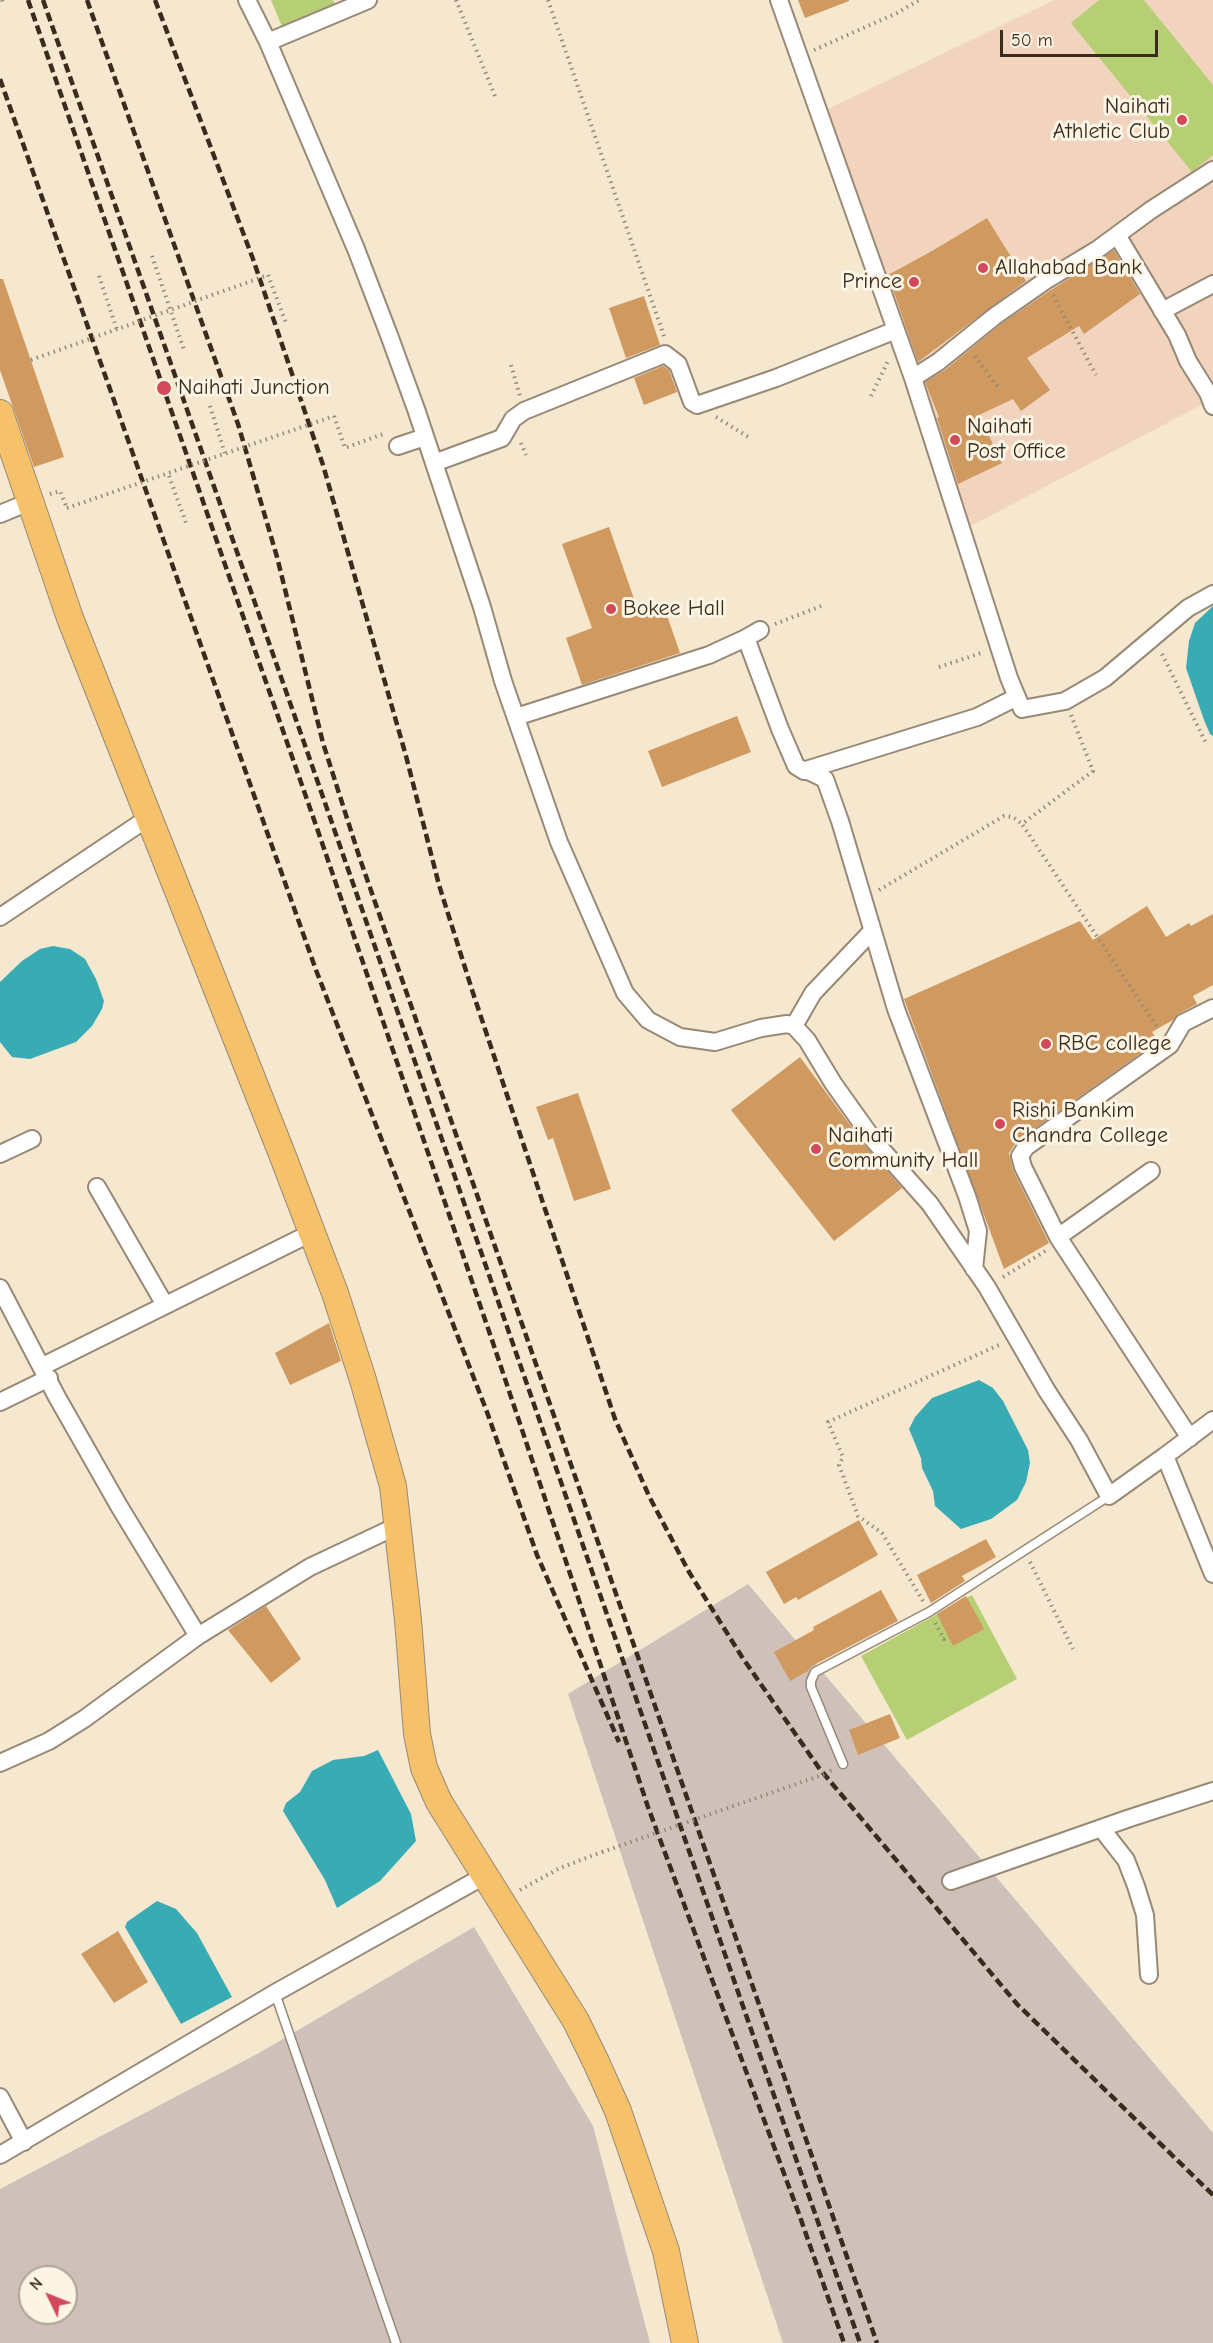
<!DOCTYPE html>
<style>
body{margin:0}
#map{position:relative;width:1213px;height:2343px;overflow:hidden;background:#f5e8ce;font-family:"Comic Neue",sans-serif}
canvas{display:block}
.north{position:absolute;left:18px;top:2265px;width:60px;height:60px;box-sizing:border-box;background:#fcf5e5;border:2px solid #afa495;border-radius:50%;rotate:313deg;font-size:16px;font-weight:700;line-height:24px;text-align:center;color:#3b2a1e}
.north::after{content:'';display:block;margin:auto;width:21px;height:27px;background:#d1495b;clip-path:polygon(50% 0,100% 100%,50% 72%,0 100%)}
.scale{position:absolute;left:1000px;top:30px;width:158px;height:27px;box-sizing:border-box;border:3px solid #3b2a1e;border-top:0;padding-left:8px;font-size:18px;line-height:21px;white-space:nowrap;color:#3b2a1e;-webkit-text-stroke:4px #fcf5e5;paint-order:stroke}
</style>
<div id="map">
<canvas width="1213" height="2343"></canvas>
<div class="north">N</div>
<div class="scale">50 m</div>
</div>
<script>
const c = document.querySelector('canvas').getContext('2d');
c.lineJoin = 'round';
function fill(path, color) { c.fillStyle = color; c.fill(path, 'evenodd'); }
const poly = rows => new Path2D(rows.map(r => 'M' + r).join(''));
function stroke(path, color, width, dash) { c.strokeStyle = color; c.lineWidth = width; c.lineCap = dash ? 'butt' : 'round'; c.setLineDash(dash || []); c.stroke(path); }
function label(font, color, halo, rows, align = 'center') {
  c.font = font + ' "Comic Neue",sans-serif'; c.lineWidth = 6; c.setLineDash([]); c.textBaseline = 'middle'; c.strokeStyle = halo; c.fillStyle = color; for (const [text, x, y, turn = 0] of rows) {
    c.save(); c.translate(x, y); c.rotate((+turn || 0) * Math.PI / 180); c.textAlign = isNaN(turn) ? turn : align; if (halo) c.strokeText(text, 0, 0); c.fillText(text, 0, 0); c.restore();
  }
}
const built = poly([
 [1054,0,1213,0,1213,399,965,529,822,112]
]);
const industrial = poly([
 [748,1584,1213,2133,1213,2343,783,2343,568,1694],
 [474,1927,593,2126,650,2343,0,2343,0,2189,259,2053],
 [30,2277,66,2277,66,2313,30,2313]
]);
const green = poly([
 [271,0,333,0,338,11,285,34],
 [1099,0,1144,0,1213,85,1213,155,1192,172,1071,23],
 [972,1595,1017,1679,907,1740,861,1656]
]);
const water = poly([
 [1213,606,1213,736,1210,734,1204,720,1186,668,1189,641,1195,623],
 [53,946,70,949,85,959,96,979,104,1001,102,1009,92,1026,76,1042,30,1059,12,1057,0,1042,0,982,22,961,40,949],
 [979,1380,993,1388,1003,1401,1028,1450,1030,1463,1026,1482,1017,1500,991,1519,961,1529,935,1506,933,1491,922,1468,921,1458,909,1429,915,1417,932,1398],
 [378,1750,411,1814,416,1841,380,1881,337,1908,325,1880,283,1811,286,1803,300,1792,312,1771,333,1760,364,1756],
 [157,1901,176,1909,197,1933,232,1997,181,2024,125,1927,127,1922]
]);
const building = poly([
 [798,0,849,0,849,1,805,18],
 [987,218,1026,281,918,362,888,275,932,251],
 [1114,250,1140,294,1084,334,1079,326,1027,358,1050,390,1021,411,1013,399,979,415,1002,463,958,484,937,418,939,417,925,382,945,370,1001,324,1051,290],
 [0,279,3,279,64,457,34,467,0,370],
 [644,296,660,345,626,358,609,308],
 [663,366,669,370,677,392,644,405,634,378],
 [609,527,639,613,663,604,680,653,582,685,566,638,592,628,562,544],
 [737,716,751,752,662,787,648,751],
 [1147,906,1166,937,1189,923,1191,926,1213,914,1213,985,1193,996,1197,1004,1178,1014,1173,1020,1152,1032,1158,1041,1017,1141,1009,1153,1013,1170,1049,1243,1004,1269,904,999,1080,921,1093,940],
 [800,1057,867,1148,902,1188,834,1241,731,1110],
 [578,1093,611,1189,574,1201,553,1138,548,1140,536,1107],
 [329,1323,341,1361,290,1385,275,1353],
 [859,1520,878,1555,798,1600,796,1597,784,1604,766,1572],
 [986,1539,996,1557,962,1576,965,1581,931,1603,917,1575],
 [881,1590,898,1621,812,1666,808,1671,790,1681,774,1652,814,1630,813,1627],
 [966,1596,984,1629,953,1646,937,1614],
 [266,1606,301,1659,271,1683,228,1630],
 [890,1714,900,1738,858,1755,849,1730],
 [118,1931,148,1982,114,2003,81,1954]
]);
const path = poly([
 [2,0,3,3],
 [456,0,495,96],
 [548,0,664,336],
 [814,50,897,13,919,0],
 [152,256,184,350],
 [268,275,286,323],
 [99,276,117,330],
 [1053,295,1096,375],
 [975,356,1000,390],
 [511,365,520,396],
 [871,396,888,361],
 [210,406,226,457],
 [334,416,345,448,383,434],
 [716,417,750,438],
 [521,443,526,455],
 [169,476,186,523],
 [50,494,60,491,67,508],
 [775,624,824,605],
 [1162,654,1207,745],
 [939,667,984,652],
 [1071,715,1093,771,1022,824,1158,1028],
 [879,890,1004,816,1013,817,1022,824],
 [1003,1277,1047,1250],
 [1030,1562,1073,1649],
 [923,1601,882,1533,858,1516,839,1465,843,1457,828,1422,999,1345],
 [935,1623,944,1639,948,1636],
 [825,1774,832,1770],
 [520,1890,560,1868,602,1852]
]);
const lane = poly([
 [843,1764,811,1687,811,1681,815,1672,929,1612,1109,1496],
 [275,1993,396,2343]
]);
const street = poly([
 [247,0,268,42,356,249,389,335,416,409,482,607,503,681,559,842,625,993,648,1020,680,1037,715,1042,761,1028,787,1024,794,1026,807,1040,833,1083,875,1142,930,1204,987,1287,1047,1391,1079,1440,1109,1496,1165,1456],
 [779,0,913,378],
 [268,42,368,0],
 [1213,170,1151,210,1098,249,1045,281,995,316,938,362,913,378,1009,678,1022,709,1065,701,1105,678,1188,608,1213,594],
 [1117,235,1177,335,1188,361,1208,393,1213,406],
 [1162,311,1213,284],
 [398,446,425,437],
 [434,463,502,438,513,419,524,411,665,354,678,364,692,402,697,405,776,378,896,330],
 [0,514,29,502],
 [746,638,760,630],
 [516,717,709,655,746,638,780,729,796,766,804,771,806,770],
 [0,917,148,818],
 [794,1026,813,993,872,931],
 [0,1154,32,1139],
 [97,1187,165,1305],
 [1058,1237,1151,1171],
 [974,1269,978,1231,967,1196,896,1009,840,821,825,779,806,770,977,717,1017,697],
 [0,1288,57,1397,119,1506,198,1636],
 [43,1366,311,1233],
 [0,1402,49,1378],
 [1213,1420,1165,1456,1213,1574],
 [1190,1438,1058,1237,1023,1167,1020,1156,1026,1147,1170,1045,1183,1023,1213,1008],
 [0,1763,49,1741,84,1719,198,1636,310,1567,399,1525],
 [1101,1828,1126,1860,1136,1886,1145,1915,1149,1975],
 [951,1881,1127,1819,1213,1791],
 [0,2097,24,2142],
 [0,2155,275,1993,484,1876]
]);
const primary = poly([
 [0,413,70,618,282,1154,335,1293,363,1380,393,1486,408,1620,417,1734,424,1768,439,1802,576,2021,596,2062,618,2111,666,2251,685,2343]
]);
const rail = poly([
 [28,0,319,834,492,1340,648,1807,799,2214,844,2343],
 [43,0,307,751,860,2343],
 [87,0,238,424,277,557,323,743,360,859,877,2343],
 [155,0,253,259,323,465,406,756,439,885,473,993,615,1419,649,1496,689,1572,742,1657,819,1768,1017,2004,1213,2195],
 [0,79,316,970,487,1412,537,1555,619,1742]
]);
const pathBridge = poly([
 [31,360,268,275],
 [67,508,334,416],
 [602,1852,825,1774]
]);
const markers = [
 [1182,120,6,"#d1495b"],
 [983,268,6,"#d1495b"],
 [914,282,6,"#d1495b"],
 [164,388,8,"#d1495b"],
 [955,440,6,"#d1495b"],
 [611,609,6,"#d1495b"],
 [1046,1044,6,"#d1495b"],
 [1000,1124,6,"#d1495b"],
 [816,1149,6,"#d1495b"]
];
const poiNames = [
 ["Naihati",1170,107,"right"],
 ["Athletic Club",1170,132,"right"],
 ["Allahabad Bank",995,268],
 ["Prince",902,282,"right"],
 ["Naihati Junction",178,388],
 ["Naihati",967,427],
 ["Post Office",967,452],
 ["Bokee Hall",623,609],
 ["RBC college",1058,1044],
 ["Rishi Bankim",1012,1111],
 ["Chandra College",1012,1136],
 ["Naihati",828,1136],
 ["Community Hall",828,1161]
];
fill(built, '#f2d4be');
fill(industrial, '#cfc0ba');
fill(green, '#b6cf74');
fill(water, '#39abb4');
fill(building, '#cf9960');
stroke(lane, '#988976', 11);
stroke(street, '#988976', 20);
stroke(primary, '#988976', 28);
stroke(path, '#988976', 4, [1.5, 4.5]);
stroke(lane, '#fff', 8);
stroke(street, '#fff', 16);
stroke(primary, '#f6c16b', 26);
stroke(rail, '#3b2a1e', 4.5, [9, 4.5]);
stroke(pathBridge, '#988976', 4, [1.5, 4.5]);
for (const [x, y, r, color] of markers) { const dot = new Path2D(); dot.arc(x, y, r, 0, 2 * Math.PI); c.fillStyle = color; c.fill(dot); stroke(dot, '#fcf5e5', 2); }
label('22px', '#3b2a1e', '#fcf5e5', poiNames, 'left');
</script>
